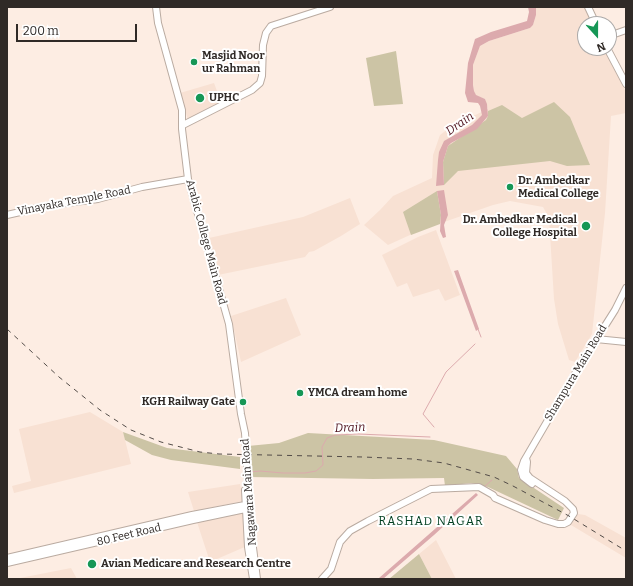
<!DOCTYPE html>
<style>
body{margin:0}
#map{position:relative;width:633px;height:586px;overflow:hidden;background:#fdede3;font-family:Bitter,serif}
canvas{display:block}
.frame{position:absolute;inset:0;border:8px solid #302a27;pointer-events:none}
.north{position:absolute;left:577px;top:16px;width:40px;height:40px;box-sizing:border-box;background:#fff;border:1px solid #acaaa9;border-radius:50%;rotate:159deg;font-size:11px;font-weight:700;line-height:16px;text-align:center;color:#302a27}
.north::after{content:'';display:block;margin:auto;width:14px;height:18px;background:#169756;clip-path:polygon(50% 0,100% 100%,50% 72%,0 100%)}
.scale{position:absolute;left:16px;top:24px;width:121px;height:18px;box-sizing:border-box;border:2px solid #302a27;border-top:0;padding-left:5px;font-size:12px;line-height:14px;white-space:nowrap;color:#302a27;-webkit-text-stroke:3px #fff;paint-order:stroke}
</style>
<div id="map">
<canvas width="633" height="586"></canvas>
<div class="frame"></div>
<div class="north">N</div>
<div class="scale">200 m</div>
</div>
<script>
const c = document.querySelector('canvas').getContext('2d');
c.lineJoin = 'round';
function fill(path, color) { c.fillStyle = color; c.fill(path, 'evenodd'); }
const poly = rows => new Path2D(rows.map(r => 'M' + r).join(''));
function stroke(path, color, width, dash) { c.strokeStyle = color; c.lineWidth = width; c.lineCap = dash ? 'butt' : 'round'; c.setLineDash(dash || []); c.stroke(path); }
function label(font, color, halo, rows, align = 'center') {
  c.font = font + ' Bitter,serif'; c.lineWidth = 4; c.setLineDash([]); c.textBaseline = 'middle'; c.strokeStyle = halo; c.fillStyle = color; for (const [text, x, y, turn = 0] of rows) {
    c.save(); c.translate(x, y); c.rotate((+turn || 0) * Math.PI / 180); c.textAlign = isNaN(turn) ? turn : align; if (halo) c.strokeText(text, 0, 0); c.fillText(text, 0, 0); c.restore();
  }
}
const built = poly([
 [536,7,584,7,592,24,585,24,585,48,603,48,626,92,626,113,611,116,605,213,592,334,575,362,569,360,558,324,554,299,549,218,543,207,510,201,493,205,421,230,388,245,364,225,380,210,393,196,432,178,433,155,440,135,452,126,488,109,485,99,476,96,474,91,473,85,473,65,480,46,489,41,530,28,533,25,536,15],
 [214,83,221,102,188,120,180,93],
 [350,198,360,224,341,236,314,251,309,252,305,257,218,275,209,238,303,217],
 [436,230,460,295,445,301,439,289,413,297,407,283,397,287,382,255,418,237],
 [286,298,301,335,241,362,231,316],
 [90,412,123,432,131,464,14,493,12,486,31,481,19,429],
 [240,484,243,501,194,511,188,492],
 [245,512,247,546,210,562,197,522],
 [578,514,585,515,626,538,626,558,571,525],
 [436,540,456,579,432,579,419,554],
 [71,568,77,579,15,579]
]);
const green = poly([
 [396,51,403,104,374,106,366,58],
 [554,102,570,117,590,165,567,166,550,161,458,171,444,185,443,162,448,146,486,120,488,116,488,111,502,105,522,118],
 [437,191,441,215,440,224,411,235,403,212],
 [123,432,167,448,240,457,240,469,171,460,152,455,125,440],
 [308,433,434,440,506,456,517,469,519,478,564,508,558,520,488,487,471,483,445,486,444,478,373,479,249,477,248,446,279,443],
 [419,554,432,579,389,579]
]);
const water = poly([
 [528,7,536,7,536,15,533,25,530,28,489,41,480,46,473,65,473,85,474,91,476,95,485,99,487,104,488,116,477,129,451,143,448,146,443,162,444,185,436,186,438,160,439,152,444,141,472,125,482,115,480,106,478,103,468,102,465,93,468,63,475,39,491,32,527,21,529,12],
 [444,190,448,215,444,225,446,237,443,238,440,231,441,215,437,191],
 [458,270,479,329,476,331,454,271],
 [476,493,478,495,434,535,383,579,379,578]
]);
const stream = poly([
 [478,329,481,337],
 [434,427,423,414,446,372,475,344],
 [250,472,260,471,283,473,305,473,316,471,323,465,322,447,327,438,335,435,358,434,430,437],
 [484,487,492,480]
]);
const secondary = poly([
 [156,7,158,23,182,110,182,129,188,179,229,324,241,414,245,433,251,532,257,579],
 [588,7,596,24],
 [609,36,626,30],
 [607,48,626,84],
 [183,125,252,90,260,83,262,76,263,45,266,33,271,26,330,7],
 [7,215,51,205,98,199,142,187,188,179],
 [596,339,626,342],
 [532,484,523,477,521,470,524,461,579,367,615,310,626,288],
 [245,490,248,547,253,579],
 [7,558,192,515,250,504],
 [7,563,193,520,250,508],
 [322,579,331,569,340,542,350,531,368,521,431,489,479,487,493,495,495,498,545,520,558,524,564,524,568,522,574,513,573,509,565,501,530,478,526,473,527,462,526,458]
]);
const rail = poly([
 [7,329,59,377,100,410,131,430,161,442,200,452,219,454,363,457,413,459,444,463,494,477,513,486,569,516,626,551]
]);
const markers = [
 [194,62,4,"#169756"],
 [200,98,5,"#169756"],
 [510,187,4,"#169756"],
 [586,226,5,"#169756"],
 [300,393,4,"#169756"],
 [243,402,4,"#169756"],
 [92,564,5,"#169756"]
];
const poiNames = [
 ["Masjid Noor",202,56],
 ["ur Rahman",202,69],
 ["UPHC",209,98],
 ["Dr. Ambedkar",518,181],
 ["Medical College",518,194],
 ["Dr. Ambedkar Medical",577,220,"right"],
 ["College Hospital",577,233,"right"],
 ["YMCA dream home",308,393],
 ["KGH Railway Gate",235,402,"right"],
 ["Avian Medicare and Research Centre",101,564]
];
const streetNames = [
 ["Vinayaka Temple Road",74,201,-11],
 ["Arabic College Main Road",206,242,75],
 ["Shampura Main Road",576,373,-59],
 ["Nagawara Main Road",249,492,-94],
 ["80 Feet Road",129,535,-13]
];
const waterNames = [
 ["Drain",460,124,-35],
 ["Drain",350,428,-2]
];
const neighbourhoodNames = [
 ["RASHAD NAGAR",431,522]
];
fill(built, '#f8e1d3');
fill(green, '#ccc4a5');
fill(water, '#dcaaad');
stroke(stream, '#dcaaad', 1);
stroke(secondary, '#baaba1', 8);
stroke(secondary, '#fff', 6);
stroke(rail, '#534c48', 1, [5, 5]);
for (const [x, y, r, color] of markers) { const dot = new Path2D(); dot.arc(x, y, r, 0, 2 * Math.PI); c.fillStyle = color; c.fill(dot); stroke(dot, '#fff', 1.5); }
label('bold 11px', '#302a27', '#fff', poiNames, 'left');
label('11px', '#302a27', '#fff', streetNames);
label('italic 12px', '#4f131e', '#fff', waterNames);
c.letterSpacing = '1px';
label('12px', '#003e1f', '#fff', neighbourhoodNames);
c.letterSpacing = '0px';
</script>
